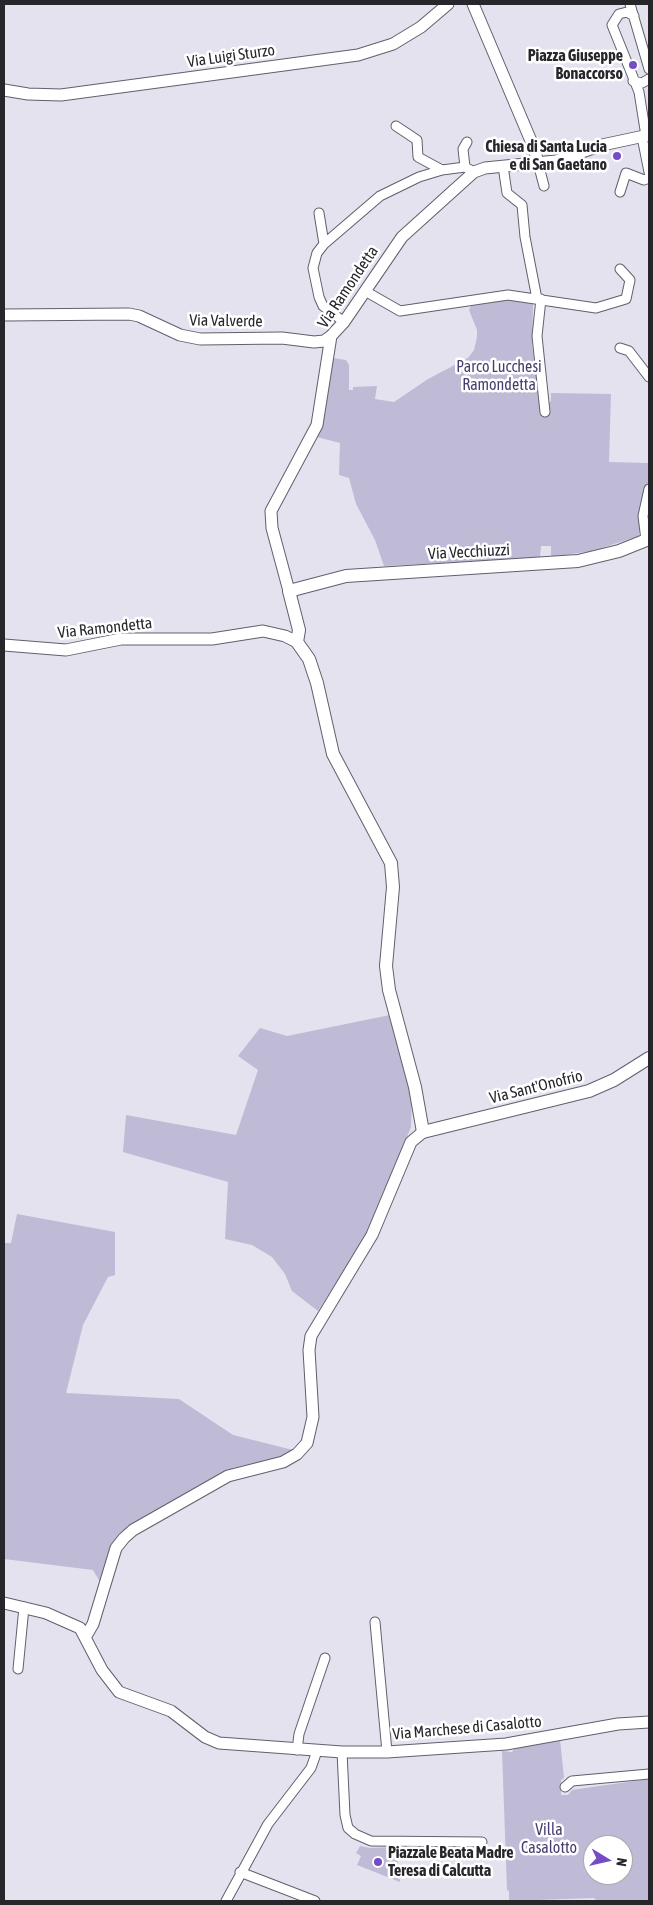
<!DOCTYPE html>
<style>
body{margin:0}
#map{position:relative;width:653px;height:1905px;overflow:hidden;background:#e5e2f0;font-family:"Asap Condensed",sans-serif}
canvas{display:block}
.frame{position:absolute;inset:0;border:5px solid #27262b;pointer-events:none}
.north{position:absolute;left:583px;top:1835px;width:50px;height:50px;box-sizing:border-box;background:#fff;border:1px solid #a9a8aa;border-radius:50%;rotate:99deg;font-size:14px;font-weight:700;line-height:20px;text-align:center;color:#27262b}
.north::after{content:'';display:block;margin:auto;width:18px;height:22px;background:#744dc6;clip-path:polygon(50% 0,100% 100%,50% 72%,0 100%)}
</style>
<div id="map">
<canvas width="653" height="1905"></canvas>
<div class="frame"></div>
<div class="north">N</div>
</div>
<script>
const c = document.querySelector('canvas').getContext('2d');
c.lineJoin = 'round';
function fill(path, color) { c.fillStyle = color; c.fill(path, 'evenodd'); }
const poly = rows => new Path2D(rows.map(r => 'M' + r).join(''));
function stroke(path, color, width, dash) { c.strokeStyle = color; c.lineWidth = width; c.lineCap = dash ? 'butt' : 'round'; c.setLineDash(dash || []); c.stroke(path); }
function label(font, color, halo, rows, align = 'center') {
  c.font = font + ' "Asap Condensed",sans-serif'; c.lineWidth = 5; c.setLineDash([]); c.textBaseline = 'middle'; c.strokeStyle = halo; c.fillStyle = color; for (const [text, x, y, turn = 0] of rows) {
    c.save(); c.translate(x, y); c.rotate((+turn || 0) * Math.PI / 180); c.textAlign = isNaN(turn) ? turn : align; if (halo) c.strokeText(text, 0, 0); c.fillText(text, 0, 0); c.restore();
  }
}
const green = poly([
 [507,300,533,304,532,345,541,412,551,401,551,393,611,394,609,462,649,463,649,478,640,519,639,536,592,551,551,557,551,546,541,546,540,558,384,566,375,540,356,504,349,478,339,475,340,443,317,437,333,358,346,360,349,365,349,390,353,390,353,387,377,386,375,399,394,402,428,379,468,358,474,350,477,337,477,330,469,310,471,306],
 [390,1015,412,1095,411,1127,369,1231,318,1311,292,1291,285,1274,272,1257,252,1245,225,1239,228,1182,123,1152,126,1115,236,1135,258,1070,238,1056,260,1028,287,1036],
 [17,1214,115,1232,115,1275,108,1277,83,1325,66,1393,179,1399,233,1435,293,1450,277,1458,233,1468,132,1524,120,1533,114,1541,100,1582,93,1570,4,1559,4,1243,11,1243],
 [560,1739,564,1778,561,1780,561,1795,568,1795,572,1790,578,1789,649,1779,649,1901,597,1901,594,1898,509,1901,509,1891,507,1890,502,1751,512,1752,514,1749],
 [593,1845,623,1845,623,1875,593,1875],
 [360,1846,370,1848,396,1847,400,1882,357,1865,361,1856,356,1853]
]);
const minor = poly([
 [630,4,649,69],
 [634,16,627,12,619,14,612,25,639,92,646,136],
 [633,81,642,83,649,79],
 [396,126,417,140,418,157,442,170],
 [642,137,649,172],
 [538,163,544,186],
 [503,166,507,193,522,205,525,237,537,299],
 [465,167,463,149,467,142],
 [620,192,626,173,644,180,649,178],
 [319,213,324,244,317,253,313,268,319,297,323,306,344,322],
 [324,244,380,196,419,177,442,170,465,167,474,172],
 [365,291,400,311,508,295,596,308,626,299,630,280,620,269],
 [541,299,537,336,545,412],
 [620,348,629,351,649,377],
 [646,540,643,516,649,489],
 [375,1622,387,1752],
 [18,1669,24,1607],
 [297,1750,299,1734,325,1658],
 [342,1752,345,1815,348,1828,355,1834,371,1841,482,1842],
 [565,1787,572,1781,649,1774],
 [240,1872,315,1901],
 [226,1901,268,1824,311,1768,317,1751]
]);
const tertiary = poly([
 [473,4,534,148,538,163],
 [4,90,28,94,61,95,358,55,393,44,421,27,448,4],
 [4,315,129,314,139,316,180,335,200,339,282,338,314,342,324,341,331,336],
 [289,591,272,528,271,511,317,425,331,336,344,322,402,237,474,172,485,168,556,161,602,145,649,135],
 [4,645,66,650,121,639,212,639,263,631,285,636,297,642],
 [4,1603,46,1613,80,1628,102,1670,119,1692,171,1711,205,1737,219,1743,342,1752,387,1752,506,1744,618,1724,649,1722],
 [86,1636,93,1624,116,1548,124,1538,133,1530,228,1476,283,1462,297,1454,307,1443,313,1417,309,1350,311,1336,372,1235,411,1142,423,1132]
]);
const secondary = poly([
 [649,539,619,551,578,561,346,576,289,591,299,630,297,642,309,659,317,683,333,754,391,863,393,887,386,966,389,990,415,1087,423,1132,589,1091,614,1080,649,1058]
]);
const markers = [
 [633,65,5,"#744dc6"],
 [617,156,5,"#744dc6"],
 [378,1862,5,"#744dc6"]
];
const streetNames = [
 ["Via Luigi Sturzo",231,56,-8],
 ["Via Ramondetta",348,287,-56],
 ["Via Valverde",226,321,1],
 ["Via Vecchiuzzi",469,552,-3],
 ["Via Ramondetta",105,628,-6],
 ["Via Sant'Onofrio",536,1087,-14],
 ["Via Marchese di Casalotto",467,1728,-5]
];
const poiNames = [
 ["Piazza Giuseppe",623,56],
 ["Bonaccorso",623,74],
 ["Chiesa di Santa Lucia",607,147],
 ["e di San Gaetano",607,165],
 ["Piazzale Beata Madre",388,1853,"left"],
 ["Teresa di Calcutta",388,1871,"left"]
];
const parkNames = [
 ["Parco Lucchesi",499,367],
 ["Ramondetta",499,385],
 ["Villa",549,1830],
 ["Casalotto",549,1848]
];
fill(green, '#bfbad6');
stroke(minor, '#615f6b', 11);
stroke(tertiary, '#615f6b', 13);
stroke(secondary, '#615f6b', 14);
stroke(minor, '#fff', 9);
stroke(tertiary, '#fff', 11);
stroke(secondary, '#fff', 12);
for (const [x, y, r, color] of markers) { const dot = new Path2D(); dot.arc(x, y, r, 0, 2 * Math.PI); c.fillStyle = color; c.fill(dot); stroke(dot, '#fff', 2); }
label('16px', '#27262b', '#fff', streetNames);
label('bold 16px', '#27262b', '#fff', poiNames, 'right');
label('16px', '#493c6f', '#fff', parkNames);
</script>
